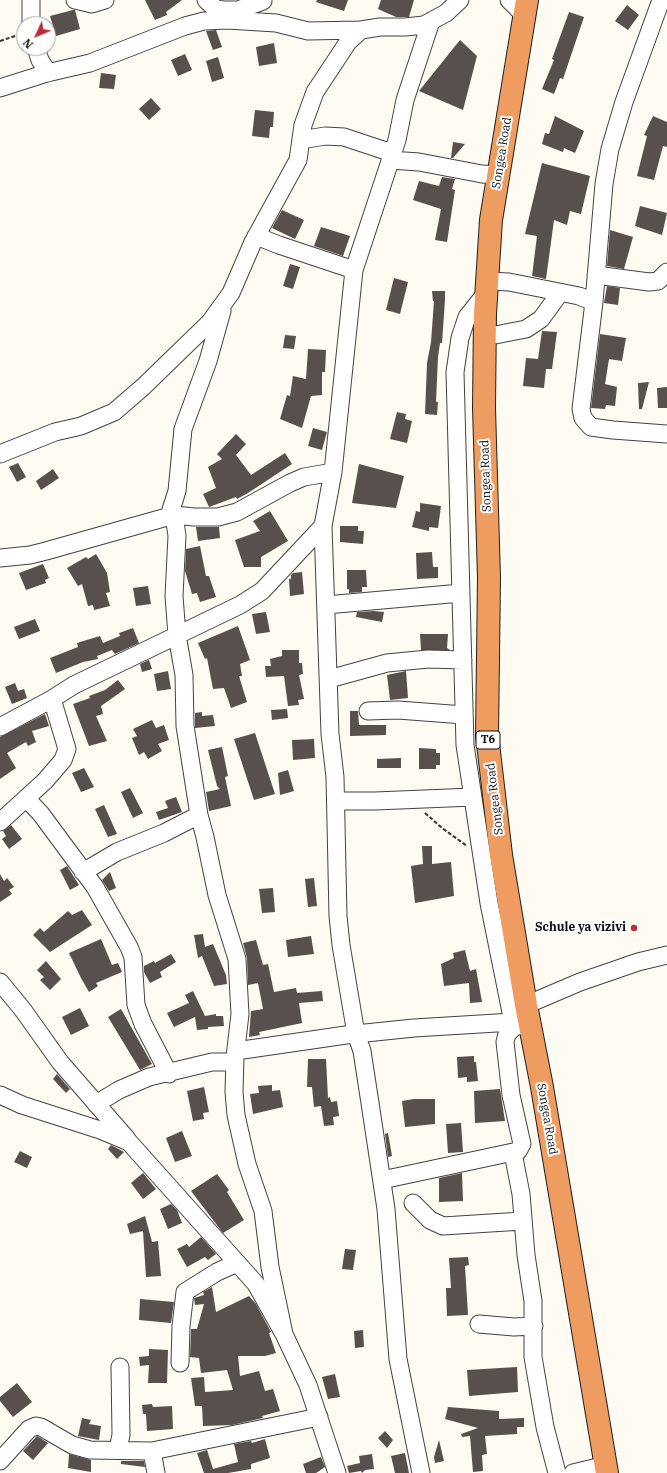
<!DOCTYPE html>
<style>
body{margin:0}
#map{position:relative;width:667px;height:1473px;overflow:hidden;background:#fefbf2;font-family:"IBM Plex Serif",serif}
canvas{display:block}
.north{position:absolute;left:16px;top:16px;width:40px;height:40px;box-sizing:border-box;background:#fff;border:1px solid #9f9f9f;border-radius:50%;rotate:226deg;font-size:11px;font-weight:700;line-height:16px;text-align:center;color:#0f0f0f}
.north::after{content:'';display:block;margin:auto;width:14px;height:18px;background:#ba2c37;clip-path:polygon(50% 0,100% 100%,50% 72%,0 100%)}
</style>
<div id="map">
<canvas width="667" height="1473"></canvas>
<div class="north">N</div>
</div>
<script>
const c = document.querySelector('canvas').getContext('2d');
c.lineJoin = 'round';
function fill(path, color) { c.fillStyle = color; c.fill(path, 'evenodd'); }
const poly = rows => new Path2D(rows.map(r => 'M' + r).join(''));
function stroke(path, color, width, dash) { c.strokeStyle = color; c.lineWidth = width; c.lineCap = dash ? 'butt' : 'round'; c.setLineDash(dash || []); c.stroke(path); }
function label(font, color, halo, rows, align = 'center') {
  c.font = font + ' "IBM Plex Serif",serif'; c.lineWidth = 4; c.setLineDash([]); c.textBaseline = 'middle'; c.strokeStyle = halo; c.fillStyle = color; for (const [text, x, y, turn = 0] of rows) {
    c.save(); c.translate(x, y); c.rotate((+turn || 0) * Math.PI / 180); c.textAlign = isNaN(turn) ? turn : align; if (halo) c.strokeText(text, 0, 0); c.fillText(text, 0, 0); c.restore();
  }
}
const building = poly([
 [145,0,182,0,166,12,167,15,155,20],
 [317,0,348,0,344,11,316,2],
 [381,0,414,0,409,17,396,17,378,9],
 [627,5,639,15,628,30,615,21],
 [73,10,75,10,80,29,56,36,50,16],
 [569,12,584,17,563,79,560,78,554,94,542,89,554,60,552,59],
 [216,30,222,47,213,50,206,31],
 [460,40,477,56,463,110,419,91],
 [274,43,277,63,259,66,256,47],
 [185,54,192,70,178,76,171,60],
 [218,57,224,78,212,82,206,61],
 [101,73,116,75,114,89,99,88],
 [151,98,161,109,149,120,139,109],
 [255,110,274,112,273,127,270,127,269,138,252,136],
 [555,116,584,131,575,153,564,148,563,152,542,144,545,133,549,134],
 [653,116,667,122,667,147,663,146,654,180,637,176,647,136,644,135],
 [453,142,465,144,453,158,451,158],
 [542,163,590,176,581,214,570,211,567,225,554,220,546,279,532,276,537,236,525,234],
 [442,177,455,179,452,189,455,190,447,242,435,240,441,209,413,200,419,181,439,186],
 [640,206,667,213,662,235,635,226],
 [282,210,304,220,295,239,272,228],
 [321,227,350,236,343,256,314,246],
 [610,230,633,237,624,269,607,266],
 [290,264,300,267,293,289,283,286],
 [394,278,408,282,400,314,386,310],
 [607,286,620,288,618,305,604,303],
 [432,291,445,291,445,300,442,343,440,343,438,357,436,402,438,402,437,415,425,414,427,363,431,342,434,301,433,301],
 [542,331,557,332,552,369,546,369,544,388,523,386,526,358,538,359],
 [600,334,626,338,622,361,609,359,605,384,617,387,615,406,606,405,605,409,591,408],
 [285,335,296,336,294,349,283,348],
 [308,349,326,350,325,372,322,372,322,395,311,396,302,428,280,419,287,395,290,396,293,376,306,379],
 [649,382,642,409,639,409,638,383],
 [667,387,667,408,658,408,657,388],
 [397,412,406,414,405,419,412,421,407,443,390,439],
 [313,428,327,432,322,450,308,446],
 [236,434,246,444,236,455,251,475,285,453,292,464,248,493,237,499,236,497,209,507,203,494,216,488,208,467,222,459,217,454],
 [18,463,26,477,17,482,9,467],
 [359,464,404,476,396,508,352,503],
 [53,469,59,478,41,490,36,481],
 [420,503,441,506,438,528,429,527,429,531,412,527,416,511,420,512],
 [270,511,288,541,261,557,261,567,244,567,235,540,260,531,253,521],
 [340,526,358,526,358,531,364,531,363,544,340,542],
 [196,527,219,527,220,538,198,541],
 [200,546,206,576,209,576,216,597,200,602,197,593,192,594,185,571,186,549],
 [432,552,433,567,438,567,438,578,417,579,416,553],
 [96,554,107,573,110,592,106,593,110,606,94,610,93,605,88,606,82,584,78,586,67,568,86,557,88,559],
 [43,564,49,578,45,580,46,583,26,590,19,573],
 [347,570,366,570,367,587,362,587,362,592,349,593,349,589,347,589],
 [302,572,304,594,290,596,289,579,291,579,291,575,293,573],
 [148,586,151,604,136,606,133,588],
 [374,611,384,612,382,622,356,617,357,612],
 [266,612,270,632,256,634,252,614],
 [35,619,40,631,19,639,14,627],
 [238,626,250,660,240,664,242,676,239,676,247,702,231,708,224,688,213,689,207,658,205,659,198,643],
 [133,628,139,643,115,654,112,650,97,656,98,659,83,662,56,673,50,658,78,647,77,643,100,636,103,643,120,636,119,633],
 [420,634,448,634,447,648,450,650,421,650],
 [282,650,299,650,299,663,302,663,303,674,299,675,304,699,298,700,299,705,288,706,284,676,266,677,265,666,271,666,270,659,282,656],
 [149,660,152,669,142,672,140,664],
 [168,671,171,689,157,691,154,674],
 [406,671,408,698,390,700,387,675],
 [118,680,125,689,101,706,103,714,96,716,107,741,89,746,73,704,90,698,89,696,105,690],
 [15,683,18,691,24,689,27,698,12,704,5,687],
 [287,709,288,718,272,720,271,710],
 [350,711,358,711,359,725,386,725,386,735,350,736],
 [202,712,202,716,213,715,215,726,195,728,195,713],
 [45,714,49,726,32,731,36,742,28,746,26,742,7,753,16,768,0,779,0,737],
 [152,720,156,728,164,725,169,740,158,744,162,751,148,759,144,752,139,755,132,738,137,736,133,729],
 [255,733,275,794,254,800,234,739],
 [314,739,315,758,293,760,292,740],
 [222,747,228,776,225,777,231,806,209,811,206,792,220,789,217,786,208,750],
 [419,748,436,749,436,753,440,753,440,765,436,765,436,769,419,769],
 [401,758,401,768,377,768,377,759],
 [84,768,94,787,81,792,72,773],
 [288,770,294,791,280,795,278,773],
 [130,788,143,813,133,818,121,792],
 [176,797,182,812,159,820,156,812,168,808,165,801],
 [104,805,117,834,108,837,95,809],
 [11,825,22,839,9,849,2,839,6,836,3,831],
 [422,846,432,846,432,864,451,862,454,896,415,903,411,866,423,864],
 [67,866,79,885,70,890,60,870],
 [110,872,116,888,109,891,102,880],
 [0,874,4,881,7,878,14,887,9,890,12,894,0,902],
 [314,878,317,906,308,907,305,879],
 [273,888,275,912,262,913,259,889],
 [82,910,92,925,50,952,33,935,40,928,44,932,68,911,72,915],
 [203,934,205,947,213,944,226,975,227,984,214,986,202,956,198,958,194,935],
 [311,936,314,954,288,957,286,940],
 [101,939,112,965,118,963,122,972,96,983,98,986,89,992,81,978,69,953],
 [256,940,263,965,268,964,274,992,296,988,297,993,322,991,323,1001,299,1003,302,1023,259,1032,260,1035,249,1037,251,1011,263,1009,258,983,248,985,247,958,243,943],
 [465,950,470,971,476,969,482,1002,470,1003,469,983,444,986,441,964,454,958,453,953],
 [171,954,176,962,160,972,162,977,150,983,144,972,144,966,154,961,155,963],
 [46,961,61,979,50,990,40,980,44,977,37,970],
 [193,991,205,1016,216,1014,216,1016,223,1016,224,1026,208,1027,208,1029,197,1030,195,1017,174,1027,167,1013,189,1003,185,995],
 [80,1008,89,1026,71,1035,62,1017],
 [121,1009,152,1064,140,1070,108,1017],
 [474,1056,474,1062,476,1062,478,1081,467,1082,467,1077,458,1078,457,1057],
 [308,1059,326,1059,328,1098,330,1097,331,1102,337,1101,339,1116,333,1117,334,1125,324,1126,321,1106,314,1107,312,1087,307,1087],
 [57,1074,70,1089,66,1093,53,1079],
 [272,1085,272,1091,280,1090,283,1107,253,1114,250,1094,259,1093,258,1086],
 [204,1087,209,1112,203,1113,204,1119,193,1121,187,1091],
 [500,1089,505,1121,475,1123,474,1091],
 [414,1099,435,1099,435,1124,405,1127,402,1101],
 [461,1123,463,1152,448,1153,446,1124],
 [182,1131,192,1156,175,1162,166,1138],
 [388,1133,392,1156,388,1157,385,1134],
 [111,1145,124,1152,117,1159,108,1149],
 [20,1151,32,1157,27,1168,14,1162],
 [143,1173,156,1189,143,1199,131,1183],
 [462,1173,463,1201,439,1202,439,1178],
 [217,1174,229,1190,227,1192,244,1220,223,1233,191,1191],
 [171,1204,177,1210,182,1223,168,1229,160,1209],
 [145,1216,152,1242,158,1241,161,1276,146,1277,143,1231,130,1234,127,1224],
 [201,1237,216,1254,208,1260,205,1257,187,1267,177,1249,187,1244,189,1247],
 [345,1249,356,1250,353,1270,342,1269],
 [468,1257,469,1265,465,1266,468,1315,447,1316,446,1288,451,1288,449,1258],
 [212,1287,216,1312,249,1296,256,1304,271,1332,269,1333,276,1353,265,1356,238,1356,240,1376,259,1371,265,1391,273,1389,280,1411,262,1416,263,1418,232,1425,203,1426,202,1406,195,1406,191,1378,204,1377,205,1392,233,1390,227,1370,201,1373,199,1358,190,1357,191,1329,197,1329,204,1304,195,1305,194,1298,204,1295,203,1292],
 [140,1299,174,1302,171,1323,139,1320],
 [363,1330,364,1347,355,1348,354,1331],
 [149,1349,168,1350,167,1383,148,1383,149,1365,140,1366,139,1357,149,1356],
 [517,1367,518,1392,469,1396,467,1370],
 [335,1374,340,1397,328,1399,322,1377],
 [17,1383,32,1402,13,1417,0,1401,0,1397],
 [152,1404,153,1407,172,1406,173,1429,147,1431,146,1414,143,1414,142,1405],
 [448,1407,499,1411,499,1419,524,1418,524,1427,517,1427,517,1434,485,1436,487,1454,482,1455,483,1471,473,1472,470,1436,462,1437,461,1434,478,1428,445,1419],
 [82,1418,91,1420,89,1424,101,1426,99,1440,78,1436],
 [385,1431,393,1440,387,1448,378,1438],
 [37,1436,48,1443,33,1460,23,1451],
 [265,1439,270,1458,251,1464,251,1469,228,1473,204,1473,197,1453,207,1450,213,1469,238,1462,234,1444,251,1441,252,1443],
 [439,1440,444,1461,435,1463,434,1457],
 [405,1453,409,1473,395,1473,391,1456],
 [69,1454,91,1460,91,1472,68,1468],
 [372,1454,374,1469,365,1470,362,1473,361,1471,349,1473,347,1466,360,1463,359,1456],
 [321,1457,325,1467,316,1473,306,1473,303,1464],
 [121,1461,144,1461,145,1467,121,1464]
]);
const path = poly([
 [0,41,21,34],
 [425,813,442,828,467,846]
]);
const minor = poly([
 [31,0,31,24],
 [75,0,92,4,105,0],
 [206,0,216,9,223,10,238,10,263,1],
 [509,0,525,16],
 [661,0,624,102,610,149,604,184,594,302,581,409,583,418,591,427,613,430,667,434],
 [36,48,40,60,48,73],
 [0,88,47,73,90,63,185,26,204,21,227,20,276,23,308,31,361,30],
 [301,140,325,136,344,137,392,153],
 [390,160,419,162,482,174,498,175],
 [256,236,279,245,354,270],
 [596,275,649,282,658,281,667,272],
 [487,281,509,282,579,296,594,302],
 [486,293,467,317,460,338,455,372,465,745,489,903,514,1027],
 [485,337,526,329,541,319,560,293],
 [0,454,55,432,81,426,114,412,143,387,210,322,231,293,253,242,298,160,303,125,315,92,348,42,361,30,380,27,405,27,424,25,446,13,460,0],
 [174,515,177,536,174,596,177,635,184,675,185,726,199,815,205,837,217,895,237,959,240,1014,235,1057,234,1092,236,1115,247,1164,263,1211,270,1267,284,1334],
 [169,516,177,491,183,429,208,361,222,311],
 [0,558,30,555,46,551,174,515,194,517,218,517,237,512,290,483,304,477,333,472],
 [326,605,461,593],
 [329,679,387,663,428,659,463,660],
 [368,711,398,710,464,715],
 [0,727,52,699,74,685,240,605,262,591,323,526],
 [27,799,41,814,95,887,129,947,133,957,136,1005,143,1024,169,1074],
 [336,801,375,801,473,797],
 [0,822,45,781,63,760,67,749,52,699],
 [83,872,117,852,164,833,199,815],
 [0,982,23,1010,60,1062,127,1139],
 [526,1005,580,982,638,962,667,955],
 [236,1051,346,1035,414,1028,513,1022],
 [0,1095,22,1105,100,1130,129,1142,256,1284,284,1334,308,1385,337,1473],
 [96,1104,119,1090,149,1077,212,1062,235,1062],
 [513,1153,521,1194,526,1255,533,1301,533,1357,545,1427,557,1473],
 [382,1180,518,1151,522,1144,511,1095,505,1042,507,1034,514,1027,525,1024],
 [413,1203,430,1220,443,1226,522,1221],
 [479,1324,514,1327,534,1326],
 [180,1363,181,1326,185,1292,217,1272,237,1263],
 [118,1449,121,1435,120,1367],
 [0,1461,29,1429,36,1426,41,1427,72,1445,90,1450,152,1451],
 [156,1473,152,1451,319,1417],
 [421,1473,398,1359,386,1209,370,1103,362,1051,356,1034,341,945,338,916,335,777,330,734,323,526,333,472,354,270,397,140,405,100,431,21],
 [573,1473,606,1465]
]);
const highway = poly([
 [527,0,491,220,485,314,484,408,489,578,487,735,501,855,526,1005,542,1087,607,1473]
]);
const markers = [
 [634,928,4,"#ba2c37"]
];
const shields = [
 [488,740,24]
];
const shieldNames = [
 ["T6",488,740]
];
const streetNames = [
 ["Songea Road",502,153,-81],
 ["Songea Road",486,476,-92],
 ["Songea Road",495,799,-97],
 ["Songea Road",547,1119,80]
];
const poiNames = [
 ["Schule ya vizivi",626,928]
];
fill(building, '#57504c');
stroke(minor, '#424242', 19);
stroke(highway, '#202020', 24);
stroke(path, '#313131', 2, [4, 2]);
stroke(minor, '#fff', 17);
stroke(highway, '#ee9c60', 22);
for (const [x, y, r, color] of markers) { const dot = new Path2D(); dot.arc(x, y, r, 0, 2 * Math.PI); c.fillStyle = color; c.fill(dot); stroke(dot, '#fff', 1.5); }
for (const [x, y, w] of shields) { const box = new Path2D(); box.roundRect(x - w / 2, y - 9, w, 18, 3); c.fillStyle = '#fff'; c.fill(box); stroke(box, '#0f0f0f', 1); }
label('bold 11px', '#0f0f0f', null, shieldNames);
label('12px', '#0f0f0f', '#fff', streetNames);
label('bold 12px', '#0f0f0f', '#fff', poiNames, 'right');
</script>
